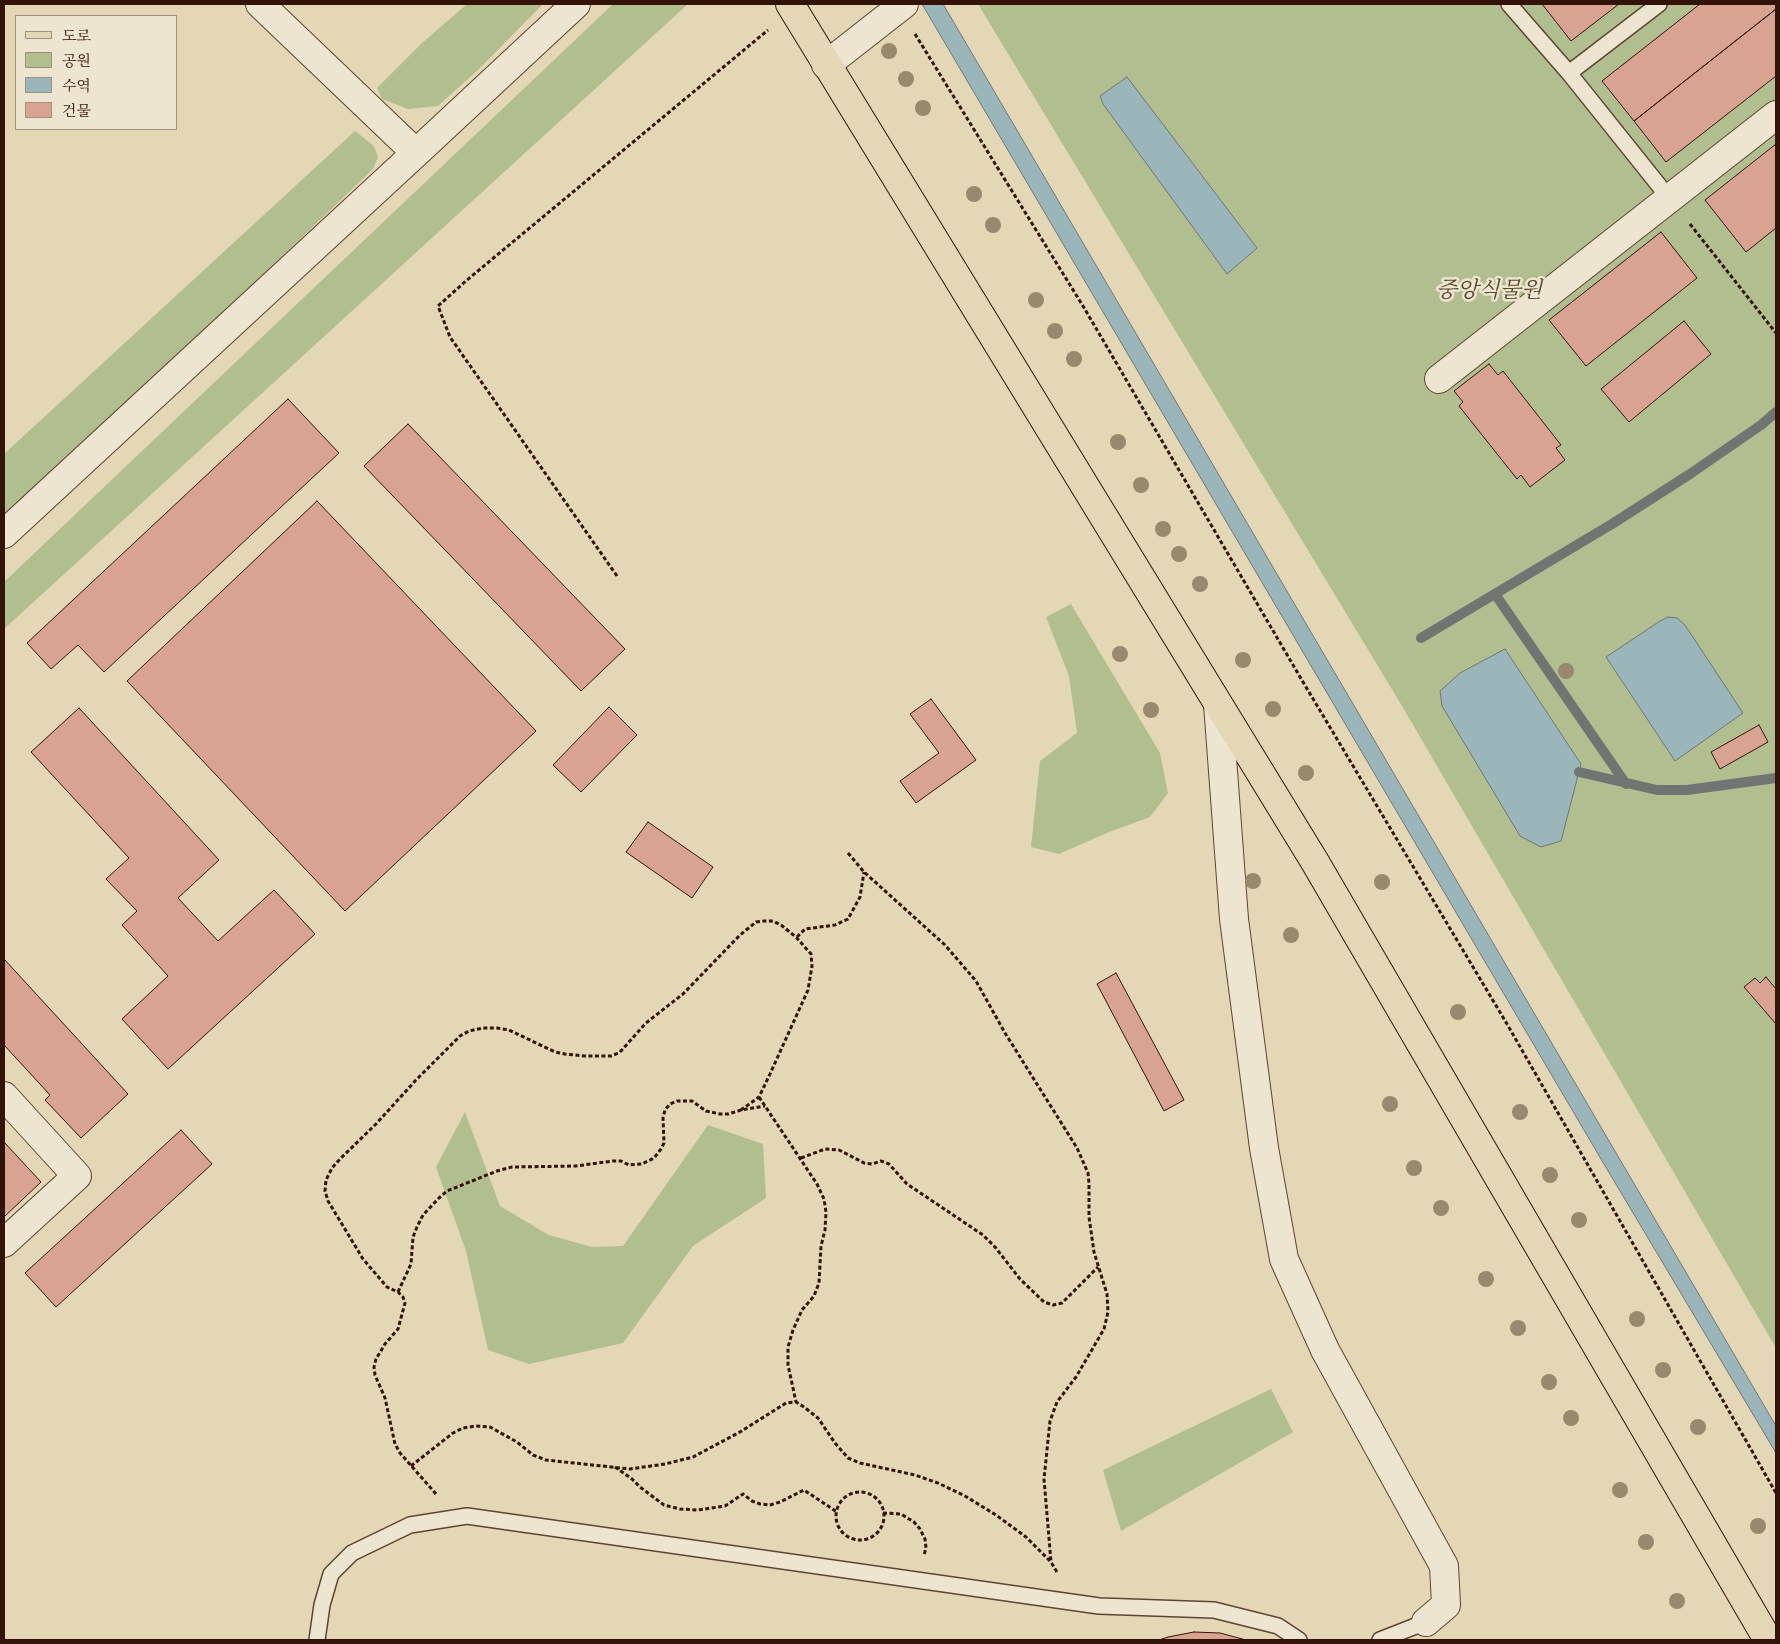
<!DOCTYPE html>
<meta charset="utf-8">
<style>
body{margin:0}
#map{position:relative;width:1780px;height:1644px;overflow:hidden;background:#e4d7b5;font-family:"EB Garamond","Noto Serif KR",serif}
canvas{display:block}
.frame{position:absolute;inset:0;border:5px solid #331307;pointer-events:none}
.legend{position:absolute;left:15px;top:15px;width:162px;height:115px;box-sizing:border-box;background:#ede5cf;border:1px solid #a3917f;margin:0;padding:6px 9px;list-style:none;font-size:15px;color:#331307}
.legend li{display:flex;align-items:center;gap:10px;height:25px}
.legend b{width:25px;border:1px solid #a3917f}
</style>
<div id="map">
<canvas width="1780" height="1644"></canvas>
<div class="frame"></div>
<ul class="legend">
<li><b style="height:6px;background:#e4d7b5"></b>도로</li>
<li><b style="height:14px;background:#b1bf90"></b>공원</li>
<li><b style="height:14px;background:#9bb6ba"></b>수역</li>
<li><b style="height:14px;background:#d8a491"></b>건물</li>
</ul>
</div>
<script>
const c = document.querySelector('canvas').getContext('2d');
c.lineJoin = 'round';
function fill(path, color) { c.fillStyle = color; c.fill(path, 'evenodd'); }
const poly = rows => new Path2D(rows.map(r => 'M' + r).join(''));
function stroke(path, color, width, dash) { c.strokeStyle = color; c.lineWidth = width; c.lineCap = dash ? 'butt' : 'round'; c.setLineDash(dash || []); c.stroke(path); }
function label(font, color, halo, rows, align = 'center') {
  c.font = font + ' "EB Garamond","Noto Serif KR",serif'; c.lineWidth = 5; c.setLineDash([]); c.textBaseline = 'middle'; c.strokeStyle = halo; c.fillStyle = color; for (const [text, x, y, turn = 0] of rows) {
    c.save(); c.translate(x, y); c.rotate((+turn || 0) * Math.PI / 180); c.textAlign = isNaN(turn) ? turn : align; if (halo) c.strokeText(text, 0, 0); c.fillText(text, 0, 0); c.restore();
  }
}
const green = poly([
 [467,4,543,4,478,70,438,106,408,109,382,99,377,88,422,43],
 [613,4,688,4,4,629,4,582],
 [978,4,1776,4,1776,1348,1402,706],
 [355,131,374,146,378,157,373,169,4,524,4,454],
 [1071,604,1160,753,1168,793,1150,817,1109,832,1059,854,1031,847,1040,761,1077,733,1069,676,1046,617],
 [465,1112,500,1206,549,1235,592,1247,623,1246,708,1125,763,1144,766,1198,693,1246,623,1343,529,1364,488,1350,466,1251,436,1167],
 [1271,1389,1293,1432,1121,1531,1103,1470]
]);
const water = poly([
 [922,4,943,4,1776,1426,1776,1453,1601,1159,922,4],
 [1127,77,1257,248,1227,274,1103,104,1100,96,1127,77],
 [1668,617,1677,618,1685,625,1743,713,1675,761,1606,657,1660,621,1668,617],
 [1505,649,1581,764,1561,841,1541,847,1520,836,1442,706,1440,691,1460,673,1505,649]
]);
const stream = poly([
 [1495,594,1626,784],
 [1421,638,1612,524,1690,474,1761,425,1776,412],
 [1579,772,1657,790,1687,790,1776,778]
]);
const building = poly([
 [1542,4,1619,4,1571,41,1542,4],
 [1700,4,1776,4,1776,9,1634,121,1602,81,1700,4],
 [1776,9,1776,76,1666,162,1634,121,1776,9],
 [1776,144,1776,228,1746,252,1705,200,1776,144],
 [1661,232,1697,278,1586,366,1549,320,1661,232],
 [1684,321,1711,354,1629,422,1601,389,1684,321],
 [1489,364,1498,375,1503,371,1561,445,1556,448,1565,460,1530,487,1521,475,1517,479,1459,406,1463,402,1454,391,1489,364],
 [288,399,339,453,104,672,78,645,51,669,27,643,288,399],
 [408,424,625,649,581,691,364,466,408,424],
 [317,501,536,731,345,911,127,681,317,501],
 [931,699,976,760,916,803,900,781,939,753,910,714,931,699],
 [609,707,637,735,581,792,553,765,609,707],
 [79,708,219,860,178,898,218,941,274,890,315,934,168,1069,122,1019,168,976,122,925,137,911,106,879,129,858,31,752,79,708],
 [1759,725,1768,742,1720,769,1711,752,1759,725],
 [648,822,713,867,692,898,626,852,648,822],
 [4,959,128,1094,81,1138,45,1100,50,1095,4,1045,4,959],
 [1116,973,1184,1100,1164,1111,1097,984,1116,973],
 [1766,977,1776,989,1776,1024,1744,987,1755,978,1760,983,1766,977],
 [181,1130,212,1164,56,1307,25,1273,181,1130],
 [4,1142,41,1182,4,1217,4,1142],
 [1194,1632,1220,1633,1246,1640,1159,1640,1168,1637,1194,1632]
]);
const path = poly([
 [915,34,1083,306,1303,682,1507,1024,1776,1493],
 [1690,224,1776,333],
 [617,576,450,337,438,306,467,280,768,30],
 [848,853,864,872,945,945,976,981,1005,1033,1077,1148,1088,1173,1089,1183,1089,1217,1094,1252,1107,1294,1108,1312,1104,1329,1076,1377,1057,1402,1050,1421,1044,1479,1051,1562],
 [797,937,805,929,835,925,848,919,860,897,864,872],
 [759,1097,817,1184,824,1199,826,1212,825,1230,821,1246,819,1283,814,1296,802,1310,793,1330,788,1347,788,1365,796,1402],
 [801,1158,825,1149,839,1150,864,1163,872,1164,881,1161,889,1164,907,1184,983,1235,995,1247,1020,1279,1044,1302,1053,1305,1062,1303,1098,1267],
 [398,1292,411,1264,413,1237,417,1227,423,1215,439,1198,447,1191,497,1171,512,1167,576,1166,613,1161,621,1161,629,1165,642,1164,654,1158,661,1149,664,1143,663,1118,665,1110,670,1104,677,1101,692,1101,706,1111,720,1114,728,1114,741,1110],
 [411,1466,453,1433,463,1428,476,1426,490,1427,517,1442,533,1455,546,1460,630,1469,665,1464,693,1457,740,1432,786,1403,796,1402,804,1407,818,1418,835,1443,848,1458,860,1463,915,1475,938,1483,965,1496,996,1515,1026,1537,1051,1562,1058,1574],
 [615,1467,632,1479,640,1487,664,1505,680,1509,698,1510,725,1506,743,1494,752,1501,760,1504,770,1505,780,1502,804,1490,837,1512],
 '836 1516a24 24 0 1 1 48 0a24 24 0 1 1-48 0Z',
 [436,1494,400,1453,395,1444,385,1398,375,1375,374,1367,376,1359,385,1344,398,1329,405,1303,403,1297,398,1292,387,1287,363,1259,328,1201,325,1191,326,1180,332,1168,340,1159,376,1124,416,1080,460,1036,469,1031,483,1028,497,1028,509,1030,555,1052,565,1054,585,1056,611,1056,616,1054,620,1052,646,1023,683,994,740,935,756,922,764,921,773,921,781,925,796,937,811,954,812,966,808,990,770,1074,759,1097,741,1110,765,1106],
 [883,1513,901,1514,914,1522,920,1529,925,1539,926,1548,924,1555]
]);
const lane = poly([
 [1509,4,1569,73,1669,198],
 [1569,73,1659,4],
 [317,1640,322,1605,331,1574,352,1553,410,1525,467,1516,1099,1606,1214,1610,1278,1626,1299,1640],
 [1380,1640,1426,1622]
]);
const street = poly([
 [826,65,904,4],
 [416,153,576,4],
 [1439,379,1776,115],
 [4,534,416,153,260,4],
 [1218,704,1234,919,1264,1148,1284,1259,1325,1350,1444,1566,1446,1605,1426,1622],
 [4,1096,77,1176,4,1243]
]);
const primary = poly([
 [790,4,1315,862,1768,1640]
]);
const trees = [
 [889,51],
 [906,79],
 [923,108],
 [974,194],
 [993,225],
 [1036,300],
 [1055,331],
 [1074,359],
 [1118,442],
 [1141,485],
 [1163,529],
 [1179,554],
 [1200,584],
 [1120,654],
 [1243,660],
 [1566,671],
 [1273,709],
 [1151,710],
 [1306,773],
 [1253,881],
 [1382,882],
 [1291,935],
 [1458,1012],
 [1390,1104],
 [1520,1112],
 [1414,1168],
 [1550,1175],
 [1441,1208],
 [1579,1220],
 [1486,1279],
 [1637,1319],
 [1518,1328],
 [1663,1370],
 [1549,1382],
 [1571,1418],
 [1698,1427],
 [1620,1490],
 [1758,1526],
 [1646,1542],
 [1677,1601]
];
const parkNames = [
 ["중앙식물원",1489,291]
];
fill(green, '#b1bf90');
fill(water, '#9bb6ba');
stroke(water, '#717572', 1);
stroke(stream, '#717572', 10);
fill(building, '#d8a491');
stroke(building, '#331307', 1);
stroke(lane, '#5f4432', 18);
stroke(street, '#5f4432', 30);
stroke(primary, '#331307', 30);
stroke(path, '#331307', 3, [4, 2.5]);
stroke(lane, '#ede5cf', 15);
stroke(street, '#ede5cf', 28);
stroke(primary, '#e4d7b5', 28);
c.fillStyle = '#98886c';
for (const [x, y] of trees) { c.beginPath(); c.arc(x, y, 8, 0, 2 * Math.PI); c.fill(); }
label('italic 22px', '#594730', '#ede5cf', parkNames);
</script>
